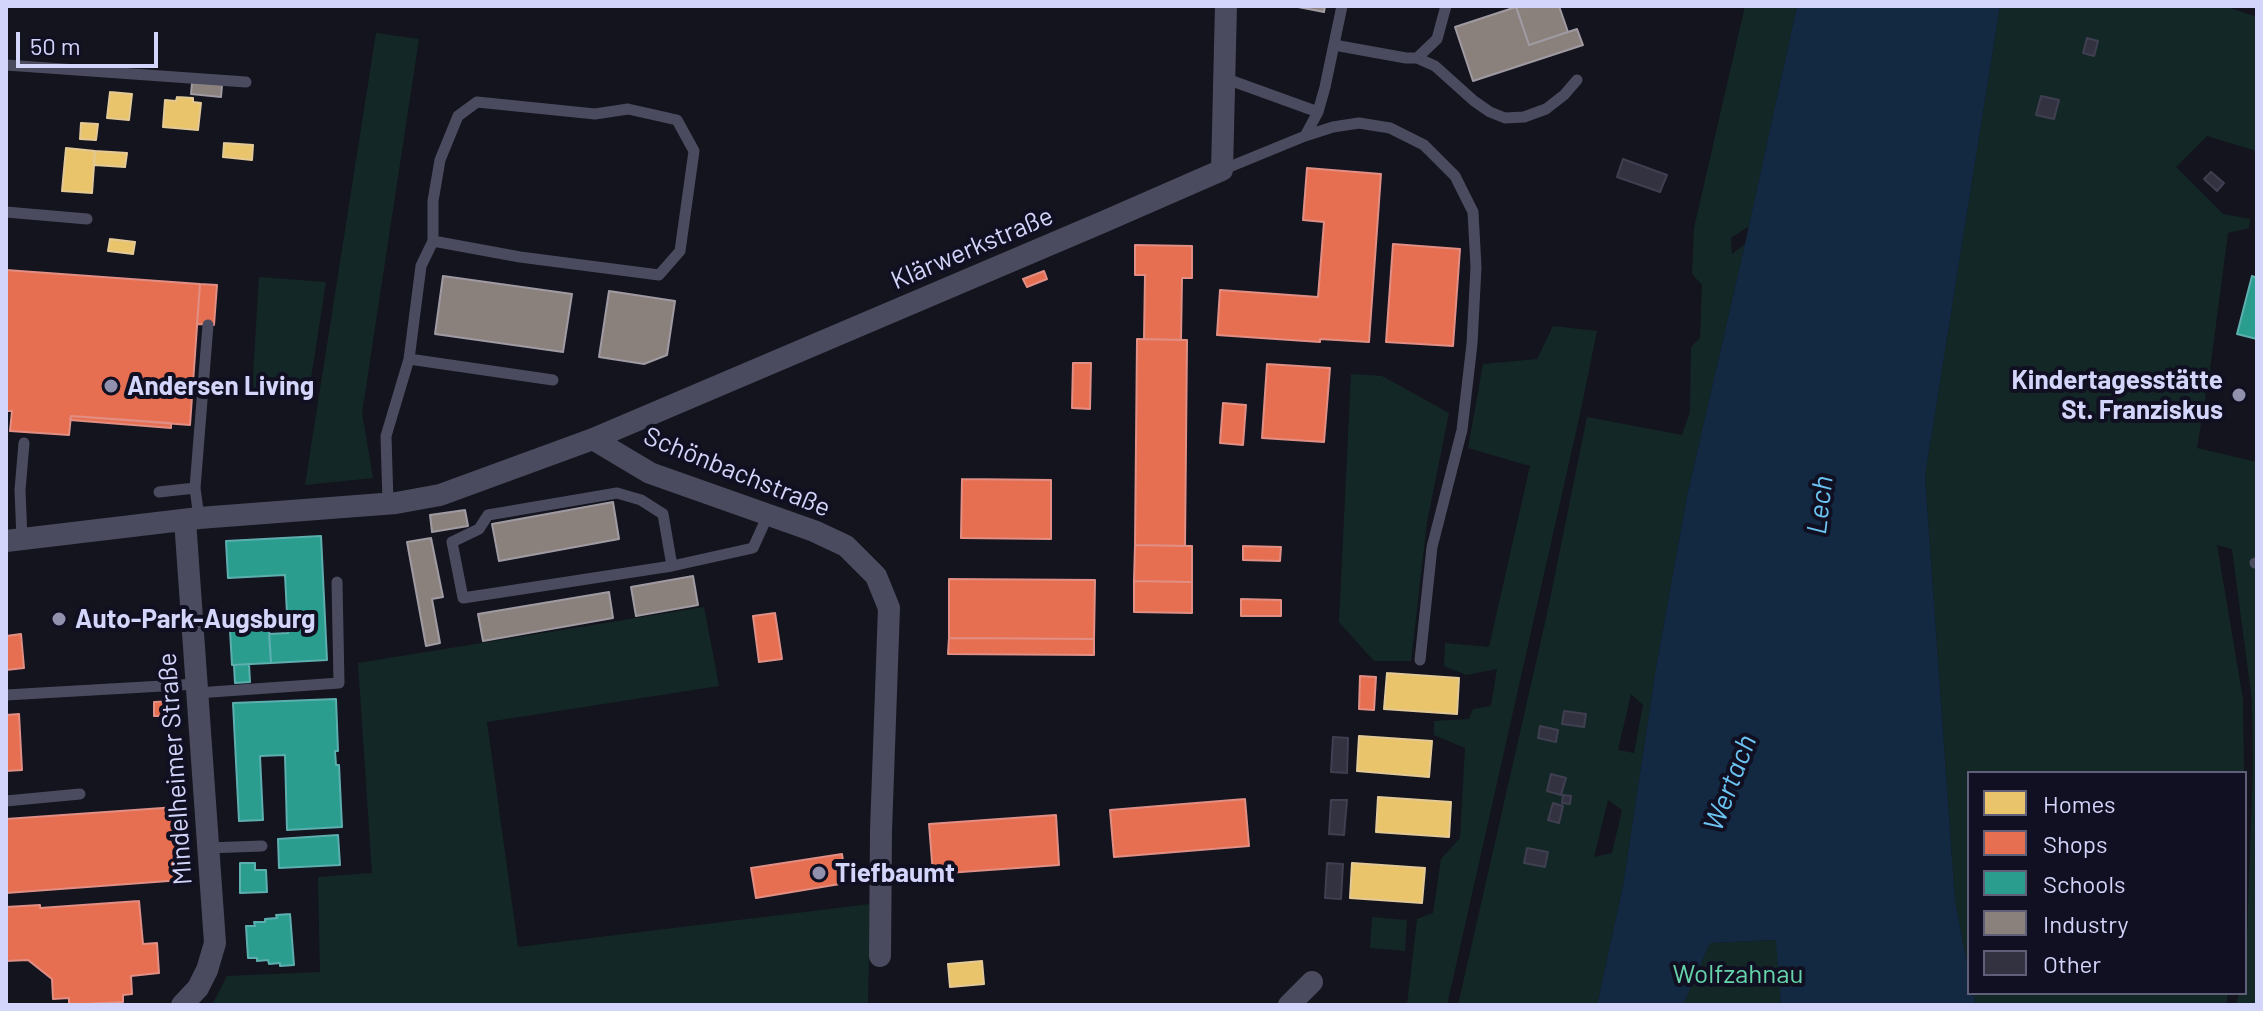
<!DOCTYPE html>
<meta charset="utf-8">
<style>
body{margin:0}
#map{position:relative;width:2263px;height:1011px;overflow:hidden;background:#14141e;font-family:Barlow,sans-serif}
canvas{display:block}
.frame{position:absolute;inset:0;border:8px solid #d4d5fb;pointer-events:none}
.legend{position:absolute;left:1967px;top:771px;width:280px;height:224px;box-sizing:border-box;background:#111022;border:2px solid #5f5f79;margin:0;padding:10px 14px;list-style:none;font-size:24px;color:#d4d5fb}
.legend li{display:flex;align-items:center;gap:16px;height:40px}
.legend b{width:40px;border:2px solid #5f5f79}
.scale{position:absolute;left:16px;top:32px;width:142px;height:36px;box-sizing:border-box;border:4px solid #d4d5fb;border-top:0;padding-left:10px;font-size:24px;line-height:28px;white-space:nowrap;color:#d4d5fb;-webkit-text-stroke:6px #111022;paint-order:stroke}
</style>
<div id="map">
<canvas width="2263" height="1011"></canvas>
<div class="frame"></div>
<ul class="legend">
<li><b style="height:22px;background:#e9c46a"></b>Homes</li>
<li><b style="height:22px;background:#e76f51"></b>Shops</li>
<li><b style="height:22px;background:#2a9d8f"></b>Schools</li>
<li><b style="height:22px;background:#8a817c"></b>Industry</li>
<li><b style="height:22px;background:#323240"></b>Other</li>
</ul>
<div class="scale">50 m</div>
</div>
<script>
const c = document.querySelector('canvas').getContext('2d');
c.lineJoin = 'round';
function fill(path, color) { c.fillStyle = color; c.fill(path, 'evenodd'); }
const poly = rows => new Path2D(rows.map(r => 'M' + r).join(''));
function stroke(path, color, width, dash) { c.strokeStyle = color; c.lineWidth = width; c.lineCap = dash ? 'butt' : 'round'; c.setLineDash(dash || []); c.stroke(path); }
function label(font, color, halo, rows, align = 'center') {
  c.font = font + ' Barlow,sans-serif'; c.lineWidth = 8; c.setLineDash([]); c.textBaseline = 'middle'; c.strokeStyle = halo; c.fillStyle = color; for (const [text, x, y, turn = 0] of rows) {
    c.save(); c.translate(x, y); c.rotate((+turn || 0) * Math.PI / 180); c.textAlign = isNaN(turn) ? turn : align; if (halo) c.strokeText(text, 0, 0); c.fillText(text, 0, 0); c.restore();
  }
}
const green = poly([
 [1745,6,1797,6,1749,226,1731,238,1732,254,1745,244,1687,496,1656,668,1623,886,1597,1005,1458,1005,1547,614,1587,417,1682,435,1690,412,1691,347,1700,338,1702,285,1692,274,1694,228],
 [1631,694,1643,705,1634,753,1618,750],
 [1608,800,1622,810,1612,853,1594,857],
 [2000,6,2224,6,2257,17,2257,151,2207,136,2176,167,2223,214,2250,219,2249,228,2228,233,2211,362,2197,448,2257,462,2257,1005,2236,1005,2239,993,2245,993,2253,770,2252,701,2232,549,2217,545,2243,699,2244,773,1969,773,1969,973,1955,901,1925,476],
 [376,33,419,39,362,413,373,478,305,485],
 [259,277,326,282,308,398,252,393],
 [1553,326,1597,331,1580,414,1447,1005,1407,1005,1417,919,1433,913,1441,859,1460,838,1465,748,1434,735,1434,721,1469,719,1473,709,1491,706,1497,669,1466,675,1444,666,1445,643,1489,647,1530,466,1468,448,1483,364,1537,359],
 [1351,374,1382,376,1449,413,1427,522,1411,661,1374,661,1339,622],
 [704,607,719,686,487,722,518,947,870,904,868,1002,861,1005,212,1005,227,976,320,972,318,877,372,873,358,663],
 [1372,917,1407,920,1405,951,1370,948],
 [1777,940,1781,1005,1683,1005,1710,943],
 [1973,993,2228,993,2226,1005,1976,1005]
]);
const water = poly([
 [1797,6,2000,6,1925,476,1955,901,1969,973,1969,993,1973,993,1976,1005,1781,1005,1776,940,1710,943,1683,1005,1597,1005,1623,886,1656,668,1687,496,1745,244]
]);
const homes = poly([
 [110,92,132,94,129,120,107,118,110,92],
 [177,97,193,98,193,102,201,103,198,130,163,127,165,100,176,101,177,97],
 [81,123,98,124,96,140,80,139,81,123],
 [224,143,253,145,252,160,223,157,224,143],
 [66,148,95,151,92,193,62,191,66,148],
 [95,151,127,153,125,167,94,165,95,151],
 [110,239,135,242,133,254,108,251,110,239],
 [1387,673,1459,678,1457,714,1384,709,1387,673],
 [1359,736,1432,741,1429,777,1357,771,1359,736],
 [1378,797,1451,802,1449,837,1376,832,1378,797],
 [1352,863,1425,868,1422,903,1350,898,1352,863],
 [982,961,984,984,950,987,948,964,982,961]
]);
const shops = poly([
 [1307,168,1381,174,1369,342,1320,339,1320,342,1217,335,1220,290,1318,297,1324,222,1303,220,1307,168],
 [1393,244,1460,249,1453,346,1386,342,1393,244],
 [1135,245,1192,246,1192,278,1182,278,1181,340,1144,339,1145,275,1135,275,1135,245],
 [6,270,200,284,190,425,71,416,69,435,10,431,12,411,6,411,6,270],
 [1044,271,1047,279,1027,287,1023,279,1044,271],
 [200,284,217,285,214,325,197,324,200,284],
 [1137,339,1187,340,1185,546,1135,545,1137,339],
 [1073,363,1091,363,1090,409,1072,408,1073,363],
 [1267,364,1330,368,1324,442,1262,438,1267,364],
 [1223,403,1246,405,1243,445,1220,443,1223,403],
 [71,416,171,423,171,428,70,420,71,416],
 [962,479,1051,480,1051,539,961,538,962,479],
 [1135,545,1192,546,1192,582,1134,581,1135,545],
 [1243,546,1281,547,1280,561,1243,560,1243,546],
 [949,579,1095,580,1094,639,949,638,949,579],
 [1134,581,1192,582,1192,613,1134,612,1134,581],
 [1241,599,1281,600,1281,616,1241,616,1241,599],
 [775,613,782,659,759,662,753,616,775,613],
 [21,634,24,668,6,670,6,636,21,634],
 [949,638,1094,639,1094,655,948,654,949,638],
 [1360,676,1376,677,1374,710,1359,709,1360,676],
 [174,701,175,716,154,716,154,702,174,701],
 [19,714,22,770,6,771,6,715,19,714],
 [1245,799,1249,846,1114,857,1110,810,1245,799],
 [177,807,182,880,6,893,6,819,177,807],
 [1056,815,1059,865,933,874,929,824,1056,815],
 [842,854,846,883,756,898,751,868,842,854],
 [139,901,143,944,157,943,159,973,131,976,132,994,123,995,123,1002,69,1005,69,998,53,999,52,979,28,960,6,961,6,907,40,905,40,908,139,901]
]);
const schools = poly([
 [2252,276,2257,278,2257,339,2237,334,2252,276],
 [321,536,327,660,271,663,269,634,288,633,285,575,228,578,226,541,321,536],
 [269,628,271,663,232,665,230,630,269,628],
 [249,664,250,682,235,683,234,665,249,664],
 [336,699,338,751,335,751,336,765,339,765,342,827,287,830,285,755,260,756,263,820,239,821,233,703,336,699],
 [338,835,340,865,279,868,278,839,338,835],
 [240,863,255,863,255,870,266,870,267,892,240,893,240,863],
 [290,914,294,965,280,966,280,963,269,964,268,960,257,961,257,958,248,958,246,926,255,926,254,922,265,922,265,919,277,918,276,915,290,914]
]);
const industry = poly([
 [1293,6,1325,6,1324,12,1293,6],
 [1516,6,1559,6,1568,32,1529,45,1516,6],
 [1516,7,1529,45,1577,29,1583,45,1473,81,1455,27,1516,7],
 [192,83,222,85,221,97,191,94,192,83],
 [443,276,572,294,563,352,435,334,443,276],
 [609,291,675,301,667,355,644,364,599,357,609,291],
 [613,502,619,539,499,561,492,524,613,502],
 [465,510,468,526,432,532,430,515,465,510],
 [431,538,443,597,432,599,440,643,426,646,407,542,431,538],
 [693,576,698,605,636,616,631,587,693,576],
 [609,592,613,618,483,641,478,614,609,592]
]);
const building = poly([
 [2087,38,2098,41,2094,56,2083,53,2087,38],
 [2041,96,2059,100,2054,119,2036,115,2041,96],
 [1623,159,1667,175,1660,192,1617,177,1623,159],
 [2211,172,2224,183,2217,191,2204,179,2211,172],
 [1564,711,1586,714,1584,727,1562,724,1564,711],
 [1540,726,1558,730,1556,742,1538,738,1540,726],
 [1333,737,1348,738,1347,773,1331,772,1333,737],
 [1551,774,1566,778,1561,795,1547,791,1551,774],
 [1563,795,1571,796,1570,804,1562,803,1563,795],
 [1331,800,1347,800,1344,835,1329,834,1331,800],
 [1553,803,1563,806,1559,823,1548,820,1553,803],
 [1527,848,1548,852,1545,867,1524,863,1527,848],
 [1327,863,1343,864,1341,899,1325,898,1327,863]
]);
const service = poly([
 [1334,45,1406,58,1417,58,1435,66,1474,101,1490,112,1505,118,1524,117,1546,109,1564,95,1577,80],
 [1417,58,1437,39,1446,6],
 [6,65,246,82],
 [1224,78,1318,112],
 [1305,136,1318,112,1325,87,1342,6],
 [1222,170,1305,136,1333,127,1359,123,1390,128,1424,145,1455,176,1473,212,1476,267,1472,344,1462,430,1432,547,1420,660],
 [6,212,87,219],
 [409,359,421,266,433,241,433,201,440,160,458,116,477,102,595,114,628,109,677,120,694,151,680,251,659,275,520,257,433,241],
 [159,492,195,488],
 [388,503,386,436,409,359,553,380],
 [199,518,195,488,208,325],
 [22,539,20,490,24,443],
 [2255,563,2257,563],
 [672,566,663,514,641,500,617,493,488,515,479,529,452,542,463,598,672,566,753,548,768,515],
 [197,693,339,683,337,582],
 [6,695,197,684],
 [6,801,80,794],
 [208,848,262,846]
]);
const minor = poly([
 [593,439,650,473,814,531,846,546,876,576,889,608,881,831,880,956],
 [6,541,199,518,396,503,440,495,593,439,1103,222,1222,170,1226,6],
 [182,1005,198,988,207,970,215,943,185,520],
 [1289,1005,1312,982]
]);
const markers = [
 [111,386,8,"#9191ae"],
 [2239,395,8,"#9191ae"],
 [59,619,8,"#9191ae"],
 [819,873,8,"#9191ae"]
];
const streetNames = [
 ["Klärwerkstraße",972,248,-23],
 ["Schönbachstraße",737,472,22],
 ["Mindelheimer Straße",175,769,-94]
];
const poiNames = [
 ["Kindertagesstätte",2223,380,"right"],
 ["St. Franziskus",2223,410,"right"],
 ["Andersen Living",127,386],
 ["Auto-Park-Augsburg",75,619],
 ["Tiefbaumt",835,873]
];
const parkNames = [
 ["Wolfzahnau",1738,974]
];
const waterNames = [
 ["Lech",1820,505,-83],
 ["Wertach",1730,783,-69]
];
fill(green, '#132826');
fill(water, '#122941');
fill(homes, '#e9c46a');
stroke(homes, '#e3c996', 2);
fill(shops, '#e76f51');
stroke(shops, '#e18e84', 2);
fill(schools, '#2a9d8f');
stroke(schools, '#5daeaf', 2);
fill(industry, '#8a817c');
stroke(industry, '#a09aa2', 2);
fill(building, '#323240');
stroke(building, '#403f51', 2);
stroke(service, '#4a4b5e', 11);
stroke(minor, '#4a4b5e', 22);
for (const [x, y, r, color] of markers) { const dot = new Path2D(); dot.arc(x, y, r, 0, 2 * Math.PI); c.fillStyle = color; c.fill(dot); stroke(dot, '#111022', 3); }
label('26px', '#d4d5fb', '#111022', streetNames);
label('bold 26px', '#d4d5fb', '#111022', poiNames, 'left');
label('26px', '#67d5ac', '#111022', parkNames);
label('italic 28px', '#6bc4f2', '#111022', waterNames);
</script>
